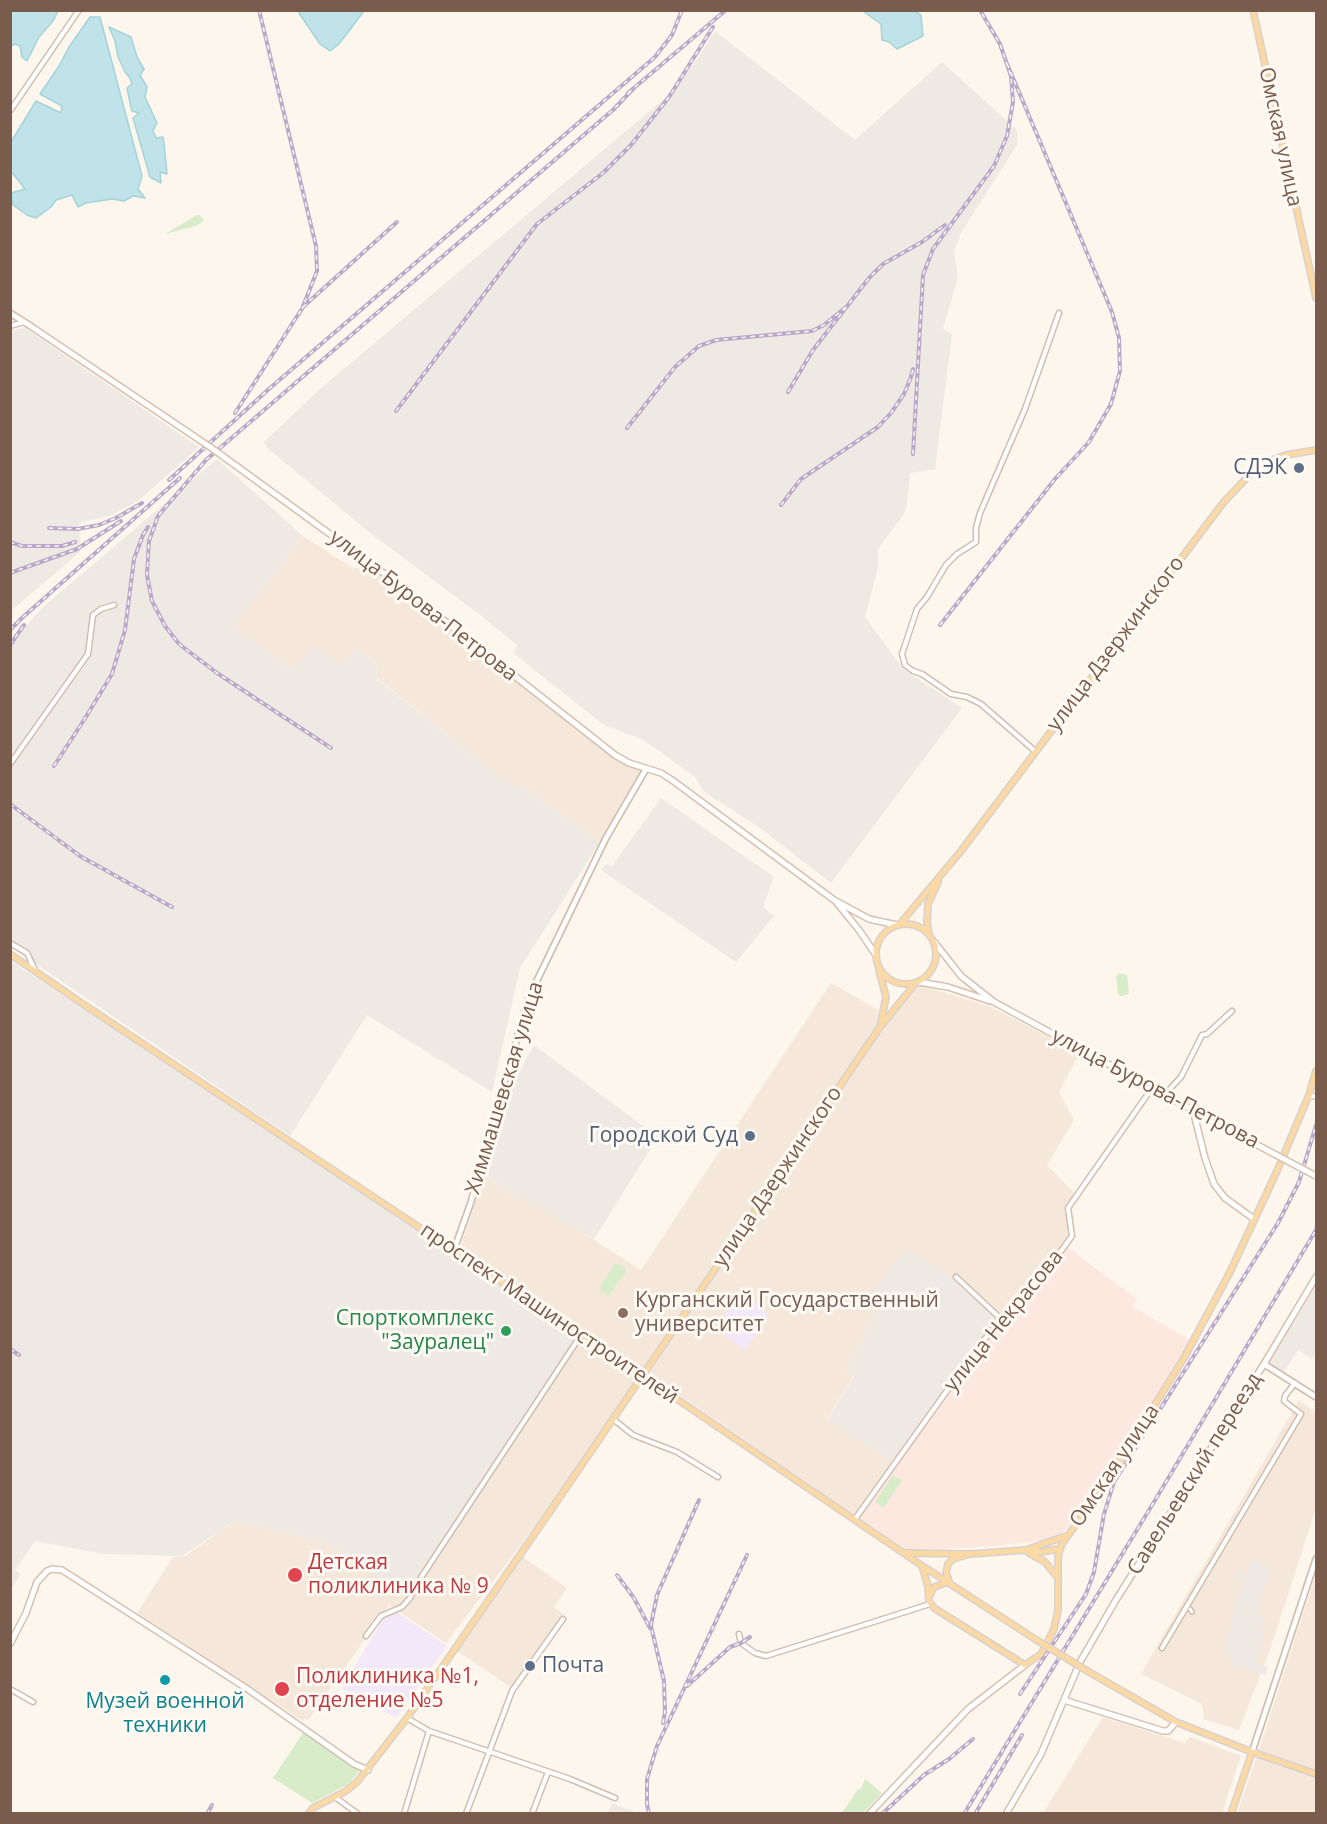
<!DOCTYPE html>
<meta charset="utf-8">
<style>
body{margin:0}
#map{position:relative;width:1327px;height:1824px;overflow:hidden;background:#fdf6ec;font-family:"Open Sans",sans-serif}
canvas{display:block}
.frame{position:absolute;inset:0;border:12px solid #7a5c4d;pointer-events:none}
</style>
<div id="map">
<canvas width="1327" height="1824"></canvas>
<div class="frame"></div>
</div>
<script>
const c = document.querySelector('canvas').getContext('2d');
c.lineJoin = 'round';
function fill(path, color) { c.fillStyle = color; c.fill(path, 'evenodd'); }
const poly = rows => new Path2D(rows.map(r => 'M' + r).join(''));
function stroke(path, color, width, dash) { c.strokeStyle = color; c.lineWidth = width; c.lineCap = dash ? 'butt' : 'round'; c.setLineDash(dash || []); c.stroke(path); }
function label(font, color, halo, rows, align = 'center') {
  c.font = font + ' "Open Sans",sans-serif'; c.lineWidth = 6; c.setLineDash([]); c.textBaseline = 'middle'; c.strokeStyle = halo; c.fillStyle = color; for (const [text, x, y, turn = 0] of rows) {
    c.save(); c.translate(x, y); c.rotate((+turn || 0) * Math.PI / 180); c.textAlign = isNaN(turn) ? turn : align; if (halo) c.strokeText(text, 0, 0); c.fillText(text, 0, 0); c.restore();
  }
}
const residential = poly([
 [303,536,351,567,379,572,589,739,626,765,643,771,600,842,525,788,509,785,377,678,376,663,358,648,342,665,291,670,232,626],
 [831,983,878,1010,877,1026,641,1372,460,1250,484,1174,519,1199,521,1196,571,1225,641,1270],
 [920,985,991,1007,1080,1053,1059,1092,1074,1120,1047,1165,1075,1194,1065,1209,1070,1235,1040,1276,995,1321,980,1301,958,1280,949,1277,879,1307,847,1371,854,1375,827,1419,894,1462,854,1515,649,1374,883,1026,914,988],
 [578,1335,640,1375,582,1464,446,1643,389,1605,308,1720,305,1718,303,1721,137,1613,173,1557,184,1557,234,1521,326,1542,408,1595],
 [1299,1400,1316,1413,1316,1508,1270,1650,1239,1730,1204,1719,1202,1704,1141,1674],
 [523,1557,567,1588,554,1607,563,1614,512,1688,457,1651],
 [1316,1574,1316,1813,1237,1814,1262,1741],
 [1103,1717,1184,1743,1190,1737,1241,1756,1222,1813,1043,1813]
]);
const commercial = poly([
 [1067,1247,1137,1299,1132,1307,1190,1340,1183,1360,1093,1498,1063,1533,1047,1540,995,1546,906,1551,858,1518,980,1348,1001,1322,1043,1281]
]);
const industrial = poly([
 [715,31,855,140,942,62,1017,130,1017,145,961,233,954,251,958,277,943,329,952,334,935,469,910,473,907,504,904,514,878,549,878,568,865,617,904,670,962,708,831,883,760,828,703,791,695,777,665,755,639,738,604,725,513,653,518,646,479,614,374,536,267,448,264,442,320,389,670,94,685,70,689,71],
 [25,328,199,447,138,501,109,516,79,523,80,552,11,611,11,330],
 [217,459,303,536,233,626,291,670,314,645,341,665,358,648,376,663,377,679,509,784,525,788,600,842,520,968,492,1092,367,1015,290,1136,11,947,11,643,42,608],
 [661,798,774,877,763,907,774,916,736,962,601,870,606,864,612,866],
 [11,961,578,1335,408,1596,326,1542,234,1521,182,1556,103,1554,35,1541,15,1570,21,1574,11,1590],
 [534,1045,658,1137,594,1239,521,1197,519,1199,484,1174,511,1087],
 [907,1249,949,1277,958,1280,980,1301,995,1321,894,1462,827,1420,854,1376,847,1371,879,1307,870,1295],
 [1316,1286,1316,1353,1312,1359,1298,1350,1284,1372,1269,1363],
 [1251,1560,1271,1567,1256,1614,1264,1617,1259,1630,1264,1632,1255,1663,1268,1667,1266,1675,1232,1665,1225,1646,1244,1579,1233,1575,1235,1570,1246,1575],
 [612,1803,635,1812,636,1813,608,1813]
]);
const education = poly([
 [740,1288,769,1315,745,1350,715,1329],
 [396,1612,447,1646,396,1718,342,1688,385,1616]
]);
const green = poly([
 [197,215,200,215,204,221,196,226,165,234],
 [1119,973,1127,975,1129,993,1127,995,1120,996,1118,994,1116,976],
 [618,1264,625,1268,626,1272,608,1296,600,1290,600,1287,614,1265],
 [893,1475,902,1481,883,1508,875,1502],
 [305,1730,360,1770,349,1784,312,1803,273,1778],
 [865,1779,882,1793,863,1813,842,1813,858,1789,861,1789]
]);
const water = poly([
 [11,10,58,11,53,21,39,37,27,61,22,57,20,46,15,44,11,46,11,10],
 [301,11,301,10,364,11,339,44,330,51,320,44,299,13,301,11],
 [863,11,914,11,921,15,923,36,897,49,889,42,882,40,881,24,863,11],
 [90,17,100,17,142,176,138,189,145,198,133,196,124,201,112,199,86,203,78,207,72,195,56,200,51,207,36,218,27,215,13,205,11,193,25,189,11,171,11,142,36,101,61,113,62,106,40,94,59,66,69,47,90,17],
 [109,27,131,37,137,57,144,69,140,75,147,87,145,97,157,123,153,131,156,138,163,137,164,143,167,174,160,172,161,183,150,177,133,118,139,113,132,111,130,103,127,88,132,84,130,78,125,72,118,57,115,41,109,27]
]);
const pedestrian = poly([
 [1190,1609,1192,1612]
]);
const minor = poly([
 [10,111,79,10],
 [10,326,24,322],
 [1035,751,981,704,967,697,951,694,922,674,913,671,905,665,902,654,917,609,927,597,946,565,957,554,976,542,976,528,980,513,1025,409,1059,313],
 [10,764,88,654,93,615,101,609,114,605],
 [10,943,27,953,35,970],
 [1165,1094,1181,1077,1202,1035,1207,1034,1232,1011],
 [1309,1095,1316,1097],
 [956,1277,1001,1319],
 [613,1419,633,1435,677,1452,718,1477],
 [855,1519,979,1346,1010,1308,1042,1277,1072,1236,1068,1208,1152,1088],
 [739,1634,741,1643,755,1653,766,1656,930,1604],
 [366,1636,381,1616,402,1607,410,1598,422,1576,581,1335],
 [1162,1648,1301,1414,1284,1401,1285,1396,1295,1383],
 [10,1689,33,1702],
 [407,1718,429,1731,570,1779,615,1798],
 [335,1797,358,1814],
 [404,1814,429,1731],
 [466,1814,512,1691,563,1619],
 [532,1814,548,1772]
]);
const tertiary = poly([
 [454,1250,471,1202,528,999,606,838,646,769],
 [1264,1364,1316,1397],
 [1252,1752,1316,1559]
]);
const secondary = poly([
 [10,313,29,325],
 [312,521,389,577,615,755,629,763,661,773,672,780,834,900,869,919,897,925],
 [837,903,859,930,876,955],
 [935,943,961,976,994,1002,1263,1148],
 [919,982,948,987,990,1001],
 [1193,1110,1205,1158,1214,1184,1225,1198,1254,1219],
 [10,1644,26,1613,37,1582,47,1571,52,1569,62,1570,246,1688,354,1764,368,1770],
 [1064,1700,1163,1731,1168,1731,1176,1722],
 [869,1814,968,1709,1025,1665],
 [1006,1814,1041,1754,1080,1662,1116,1600,1264,1364,1316,1277]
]);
const primary = poly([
 [1253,10,1316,298],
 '876 954a30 30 0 1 1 60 0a30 30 0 1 1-60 0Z',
 [899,925,961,851,1223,503,1255,469,1266,462,1286,455,1316,450],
 [929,934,927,922,928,904,938,882],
 [10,954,83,1004,643,1376,921,1565,1035,1639],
 [879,970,886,997,881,1022],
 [1026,1550,1066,1536],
 [905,1553,971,1554,1025,1550,1041,1552,1059,1549],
 [1029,1553,1045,1562,1058,1578],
 [922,1566,928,1586,929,1601,934,1608,1025,1665,1041,1654,1054,1629,1058,1610,1058,1556,1062,1544,1106,1483,1184,1358,1230,1272,1277,1171,1309,1095,1316,1071],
 [949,1581,946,1573,948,1564,953,1559,966,1555],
 [929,1597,934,1587,948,1582],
 [1089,1672,1176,1722,1252,1752,1316,1774],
 [308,1814,313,1808,346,1791,357,1782,407,1718,551,1510,880,1027,914,985],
 [1231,1814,1252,1752]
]);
const rail = poly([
 [259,10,316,246,317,271,302,309],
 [628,93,726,10],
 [788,392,813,350,869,278,883,264,922,242,945,225],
 [396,411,537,224,603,173,631,145,669,97,713,27],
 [235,413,303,307,397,222],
 [627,428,675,367,699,346,716,340,812,331,824,325,846,307],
 [913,454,923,275,933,249,994,166,1007,136,1013,102,1011,76,1000,44,980,10],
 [169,480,270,388,655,57,672,35,682,10],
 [781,505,801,479,878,427,891,413,904,394,911,377,913,369],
 [49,528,78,529,99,525,116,518,142,503],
 [10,542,22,546,62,546,75,542],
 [10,573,77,549,121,521],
 [940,625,1055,479,1089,442,1111,404,1120,371,1119,338,1112,312,1005,59],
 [10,630,23,617,180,478],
 [10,645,24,625],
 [331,748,217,673,179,644,165,626,152,601,147,575,149,541,158,516,206,460,614,109,634,88],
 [54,766,84,720,112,674,125,630,134,559,143,535,148,527],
 [10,804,80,856,172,907],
 [10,1349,19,1355],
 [617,1575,634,1598,650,1628],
 [687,1686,730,1647,741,1643,750,1637],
 [1020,1694,1086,1594,1094,1572,1104,1514,1114,1482,1278,1223,1299,1182,1316,1125],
 [663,1723,665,1712,664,1681,651,1626,652,1620,657,1595,699,1500],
 [207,1814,212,1805],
 [649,1814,647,1804,647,1779,657,1746,747,1555],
 [882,1814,924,1775,949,1759,973,1739],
 [964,1814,1157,1497,1316,1230],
 [975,1814,1022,1735]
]);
const secondaryBridge = poly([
 [29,325,213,449,312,521],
 [1263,1148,1316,1176]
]);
const primaryBridge = poly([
 [1035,1639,1089,1672]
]);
const markers = [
 [1299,468,6,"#5c6f8a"],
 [750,1136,6,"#5c6f8a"],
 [623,1313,6,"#8d6e63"],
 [506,1331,6,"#2e9e5b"],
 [295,1575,8,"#e0444e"],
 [530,1666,6,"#5c6f8a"],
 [165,1680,6,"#0f9aa8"],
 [282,1689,8,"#e0444e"]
];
const streetNames = [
 ["Омская улица",1280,137,78],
 ["улица Бурова-Петрова",423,606,38],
 ["улица Дзержинского",1116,644,-53],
 ["Химмашевская улица",505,1088,-73],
 ["улица Бурова-Петрова",1155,1089,28],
 ["улица Дзержинского",778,1177,-56],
 ["проспект Машиностроителей",549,1314,34],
 ["улица Некрасова",1004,1321,-51],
 ["Омская улица",1115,1466,-56],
 ["Савельевский переезд",1195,1474,-58]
];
const serviceNames = [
 ["СДЭК",1287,468],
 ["Городской Суд",738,1136],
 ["Почта",542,1666,"left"]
];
const educationNames = [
 ["Курганский Государственный",635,1301],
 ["университет",635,1325]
];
const leisureNames = [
 ["Спорткомплекс",494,1319],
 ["\"Зауралец\"",494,1343]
];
const healthNames = [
 ["Детская",308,1563],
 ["поликлиника № 9",308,1587],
 ["Поликлиника №1,",296,1677],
 ["отделение №5",296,1701]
];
const cultureNames = [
 ["Музей военной",165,1702],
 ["техники",165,1726]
];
fill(residential, '#f5e8da');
fill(commercial, '#fde8e0');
fill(industrial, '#efe9e4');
fill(education, '#f3e8fa');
fill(green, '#d8ecc9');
fill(water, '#bfe3e8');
stroke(water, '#a5d3da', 1.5);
stroke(pedestrian, '#d1beb0', 6);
stroke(minor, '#d1beb0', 7);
stroke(tertiary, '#d1beb0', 8);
stroke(secondary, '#d6c0b0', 8);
stroke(primary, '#dad1cd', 8);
stroke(pedestrian, '#fff', 3);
stroke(minor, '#fff', 4);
stroke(tertiary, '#fff', 4.5);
stroke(secondary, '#fff', 5);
stroke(primary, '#fbd9a5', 5);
stroke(rail, '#b9a8c9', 4);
stroke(rail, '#fffaf3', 1.5, [4.5]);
stroke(secondaryBridge, '#d6c0b0', 8, []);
stroke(primaryBridge, '#dad1cd', 8, []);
stroke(secondaryBridge, '#fff', 5);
stroke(primaryBridge, '#fbd9a5', 5);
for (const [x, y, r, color] of markers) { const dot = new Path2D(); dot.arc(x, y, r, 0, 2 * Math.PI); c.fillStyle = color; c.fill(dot); stroke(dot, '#fffaf3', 2); }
label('21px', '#7a5c4d', '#fffaf3', streetNames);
label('21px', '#4e5e75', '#fffaf3', serviceNames, 'right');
label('21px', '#785e54', '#fffaf3', educationNames, 'left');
label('21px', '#27864d', '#fffaf3', leisureNames, 'right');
label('21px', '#be3a42', '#fffaf3', healthNames, 'left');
label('21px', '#0d838f', '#fffaf3', cultureNames);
</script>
